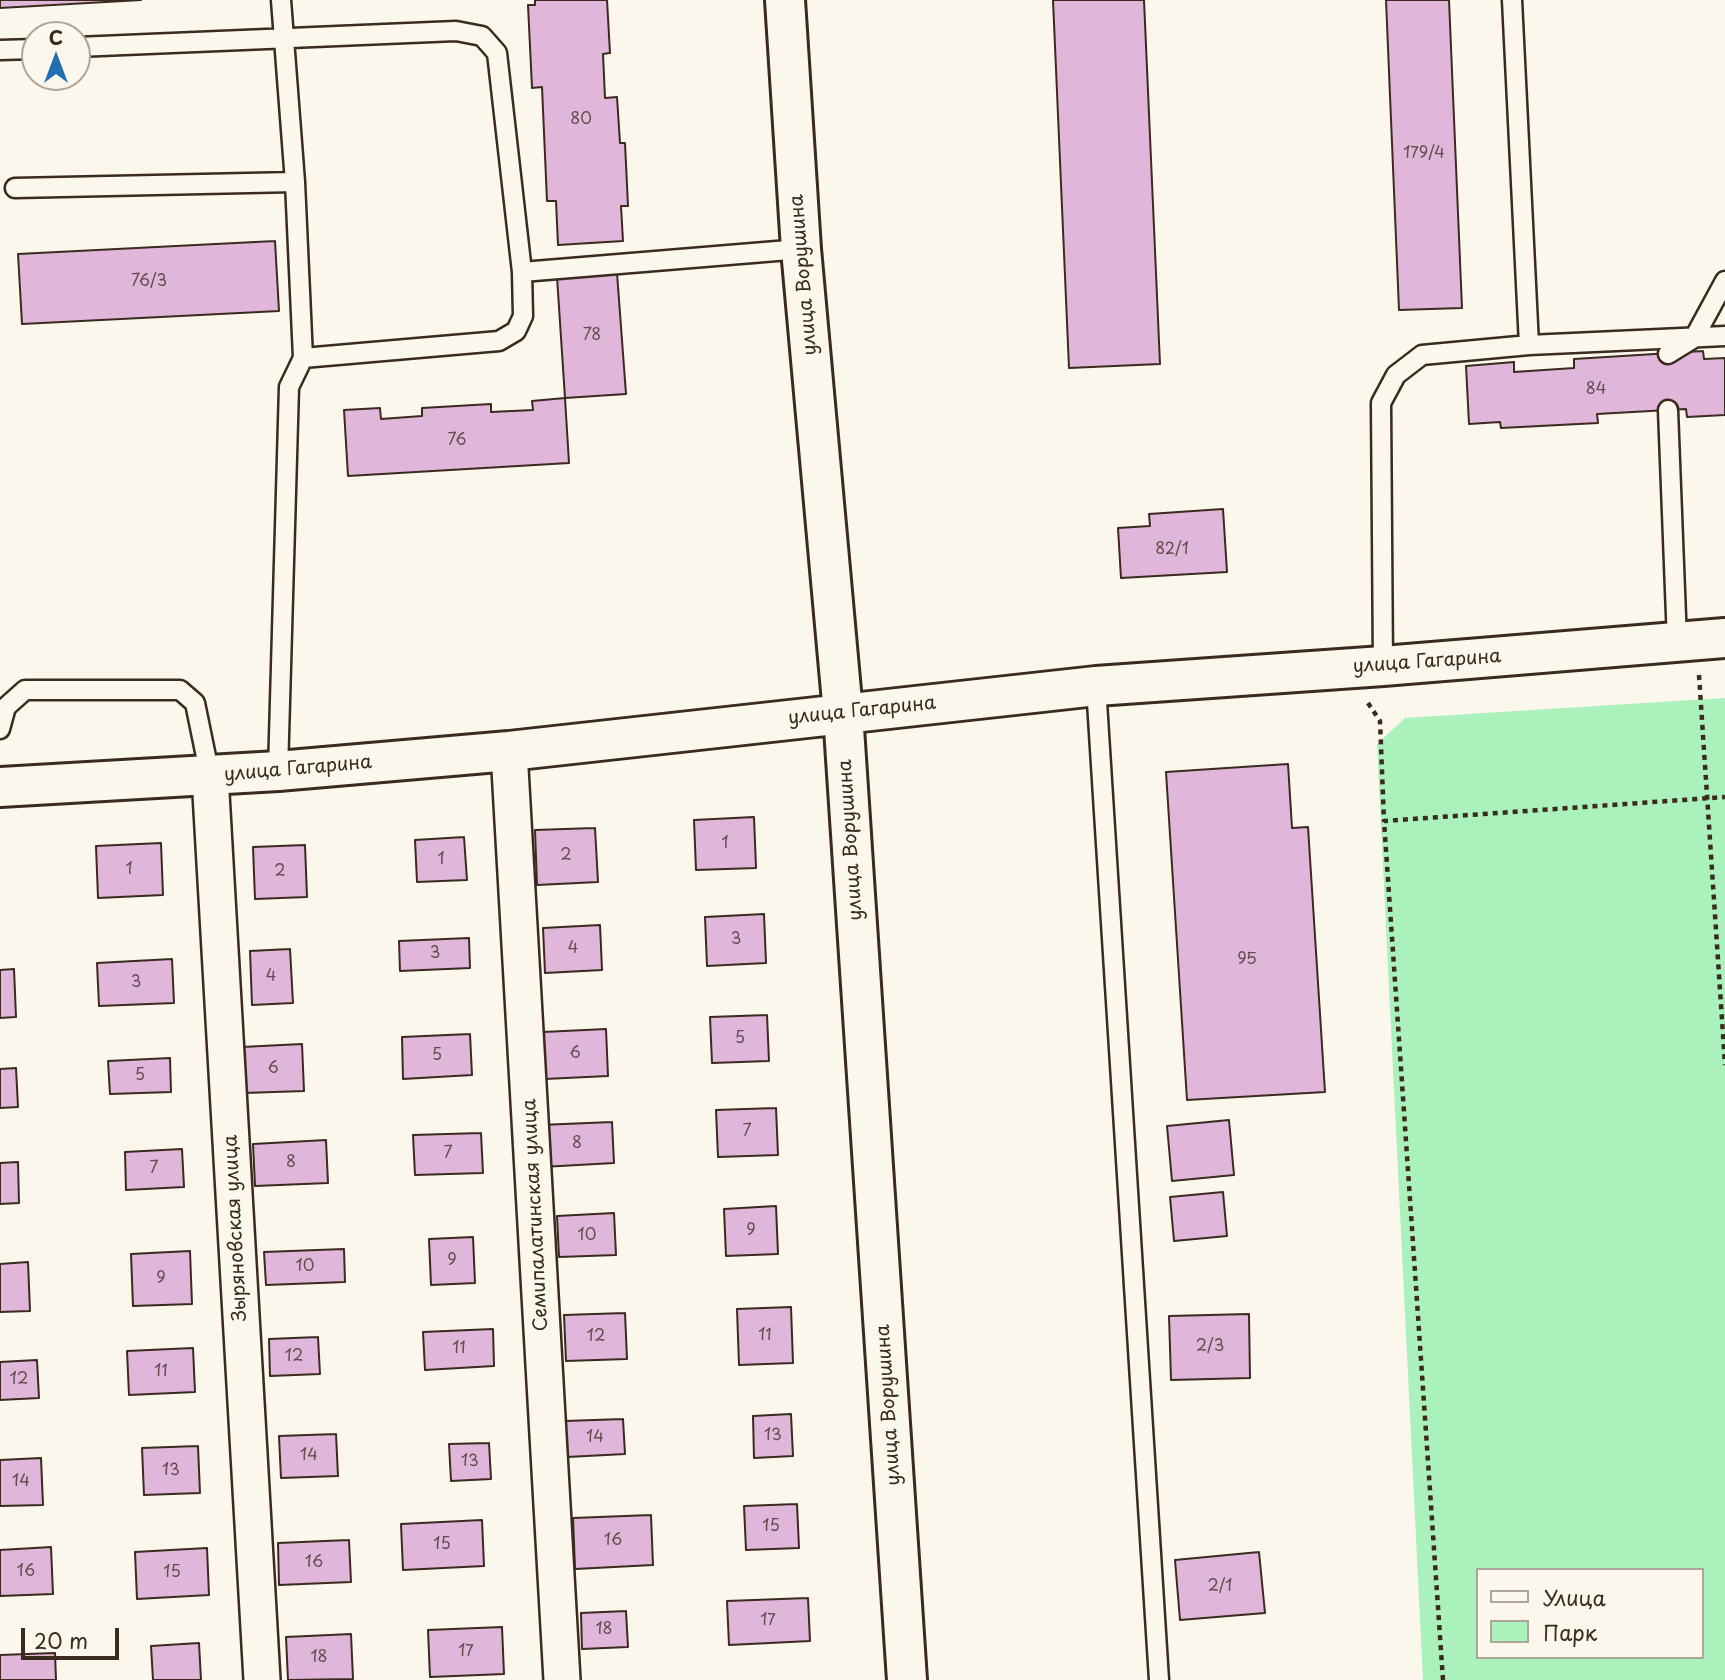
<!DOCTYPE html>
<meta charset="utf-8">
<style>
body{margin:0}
#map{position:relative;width:1725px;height:1680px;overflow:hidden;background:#fbf7ec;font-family:"Playpen Sans",sans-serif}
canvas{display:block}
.legend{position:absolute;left:1476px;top:1568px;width:228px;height:91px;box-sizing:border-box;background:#fbf7ec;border:2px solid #aea59a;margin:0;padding:9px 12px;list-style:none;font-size:21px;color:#3b2a1e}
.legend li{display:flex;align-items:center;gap:14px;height:35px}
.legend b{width:35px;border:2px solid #aea59a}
.north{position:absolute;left:21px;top:21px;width:70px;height:70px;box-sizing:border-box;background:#fbf7ec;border:2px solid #aea59a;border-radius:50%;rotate:0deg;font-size:19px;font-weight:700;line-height:28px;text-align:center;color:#3b2a1e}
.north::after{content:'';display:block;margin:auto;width:24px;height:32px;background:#1f6fb2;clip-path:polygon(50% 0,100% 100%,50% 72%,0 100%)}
.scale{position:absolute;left:21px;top:1628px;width:98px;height:32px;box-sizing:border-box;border:4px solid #3b2a1e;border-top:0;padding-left:9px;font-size:21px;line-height:24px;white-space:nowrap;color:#3b2a1e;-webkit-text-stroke:5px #fbf7ec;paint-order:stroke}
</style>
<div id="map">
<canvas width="1725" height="1680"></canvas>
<ul class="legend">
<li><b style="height:9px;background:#fbf7ec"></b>Улица</li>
<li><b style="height:19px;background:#abf1bc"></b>Парк</li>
</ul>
<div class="north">С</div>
<div class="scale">20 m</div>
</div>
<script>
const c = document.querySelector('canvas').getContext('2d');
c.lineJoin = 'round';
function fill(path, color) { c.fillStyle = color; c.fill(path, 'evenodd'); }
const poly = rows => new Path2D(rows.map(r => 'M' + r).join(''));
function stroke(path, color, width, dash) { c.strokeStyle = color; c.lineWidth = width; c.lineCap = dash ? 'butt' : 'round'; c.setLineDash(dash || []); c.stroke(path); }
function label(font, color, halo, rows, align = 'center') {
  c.font = font + ' "Playpen Sans",sans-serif'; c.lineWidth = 6; c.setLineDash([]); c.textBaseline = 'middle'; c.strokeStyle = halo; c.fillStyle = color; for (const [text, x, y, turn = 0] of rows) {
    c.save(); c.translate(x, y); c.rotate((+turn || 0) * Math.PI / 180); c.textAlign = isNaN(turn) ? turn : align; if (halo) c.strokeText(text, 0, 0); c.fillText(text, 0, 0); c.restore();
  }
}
const green = poly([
 [1725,698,1725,1680,1423,1680,1377,744,1405,718],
 [1478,1570,1702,1570,1702,1657,1478,1657]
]);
const building = poly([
 [0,0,141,0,0,8,0,0],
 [535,0,607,0,610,53,603,54,605,98,617,97,620,143,625,143,628,206,621,206,623,241,558,245,556,201,547,201,542,87,532,88,528,5,535,5,535,0],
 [1053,0,1144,0,1160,364,1069,368,1053,0],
 [1386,0,1449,0,1462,308,1399,310,1386,0],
 [275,241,279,311,22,324,18,254,275,241],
 [617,273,626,394,565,398,557,277,617,273],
 [1703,351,1704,359,1725,358,1725,415,1687,417,1686,409,1597,414,1598,423,1501,428,1500,422,1469,424,1466,366,1514,362,1514,372,1574,368,1574,359,1703,351],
 [565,398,569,463,348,476,344,410,380,408,381,419,422,416,422,408,491,404,491,412,533,410,532,401,565,398],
 [1223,509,1227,572,1121,578,1118,528,1150,526,1149,514,1223,509],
 [1288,764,1292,828,1308,827,1325,1092,1187,1100,1166,772,1288,764],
 [754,817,756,868,696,870,694,820,754,817],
 [595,828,598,882,537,885,535,830,595,828],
 [464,837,467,880,417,882,415,840,464,837],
 [161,843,163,895,98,898,96,846,161,843],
 [305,845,307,897,255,899,253,847,305,845],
 [764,914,766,963,707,966,705,917,764,914],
 [600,925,602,970,545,973,543,928,600,925],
 [469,938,470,968,400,971,399,941,469,938],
 [290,949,293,1003,252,1005,250,951,290,949],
 [172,959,174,1003,99,1006,97,963,172,959],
 [14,969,16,1017,0,1018,0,970,14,969],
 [767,1015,769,1061,712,1063,710,1017,767,1015],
 [606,1029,608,1076,545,1079,543,1032,606,1029],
 [470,1034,472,1075,403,1079,402,1037,470,1034],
 [302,1044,304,1091,244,1093,242,1047,302,1044],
 [170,1058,171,1092,110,1094,108,1061,170,1058],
 [16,1068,18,1107,0,1108,0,1069,16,1068],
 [776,1108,778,1155,718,1157,716,1110,776,1108],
 [1229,1120,1234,1175,1172,1181,1167,1126,1229,1120],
 [612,1122,614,1163,542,1167,540,1125,612,1122],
 [481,1133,483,1173,415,1175,413,1135,481,1133],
 [326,1140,328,1183,255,1186,253,1144,326,1140],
 [182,1149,184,1187,126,1190,125,1152,182,1149],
 [18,1162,19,1203,0,1204,0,1163,18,1162],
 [1223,1192,1227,1236,1174,1241,1170,1197,1223,1192],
 [776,1206,778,1254,726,1256,724,1209,776,1206],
 [614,1213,616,1255,559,1257,557,1216,614,1213],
 [473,1237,475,1283,431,1285,429,1239,473,1237],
 [344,1249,345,1282,266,1285,264,1252,344,1249],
 [190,1251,192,1304,133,1306,131,1254,190,1251],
 [28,1262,30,1311,0,1312,0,1264,28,1262],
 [791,1307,793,1363,739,1365,737,1309,791,1307],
 [625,1313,627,1359,566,1361,564,1315,625,1313],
 [1249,1314,1250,1378,1171,1380,1169,1316,1249,1314],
 [493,1329,494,1366,425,1370,423,1332,493,1329],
 [318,1337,320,1374,270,1376,269,1339,318,1337],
 [193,1348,195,1392,129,1395,127,1351,193,1348],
 [37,1360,39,1398,0,1400,0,1362,37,1360],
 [791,1414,793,1456,754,1458,753,1416,791,1414],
 [623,1419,625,1454,567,1457,565,1421,623,1419],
 [336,1434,338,1476,281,1478,279,1436,336,1434],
 [489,1443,491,1479,451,1481,449,1444,489,1443],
 [198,1446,200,1493,144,1495,142,1448,198,1446],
 [41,1458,43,1505,0,1506,0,1460,41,1458],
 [797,1504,799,1548,746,1550,744,1506,797,1504],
 [651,1515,653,1565,575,1569,573,1518,651,1515],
 [482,1520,484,1566,403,1570,401,1524,482,1520],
 [349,1540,351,1582,279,1585,278,1543,349,1540],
 [51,1547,53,1594,0,1596,0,1550,51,1547],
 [207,1548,209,1595,137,1599,135,1552,207,1548],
 [1259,1552,1265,1613,1180,1620,1175,1560,1259,1552],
 [808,1598,810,1641,729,1645,727,1601,808,1598],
 [626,1611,628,1647,582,1649,581,1613,626,1611],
 [502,1627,504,1674,430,1677,428,1630,502,1627],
 [351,1634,353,1679,288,1680,286,1637,351,1634],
 [199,1643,201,1680,153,1680,151,1646,199,1643],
 [55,1653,56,1680,0,1680,0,1655,55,1653]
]);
const path = poly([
 [1699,675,1725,1065],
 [1368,703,1380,721,1384,821],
 [1443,1680,1384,821,1725,797]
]);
const service = poly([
 [1512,0,1529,345],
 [77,47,456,31,482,36,497,53,522,272,523,316,516,331,499,341,303,358],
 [0,50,35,49],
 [15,188,295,182],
 [522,272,801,249],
 [1668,354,1694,338,1725,281],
 [1668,410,1677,642],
 [1383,666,1381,403,1396,375,1422,355,1529,345,1725,336],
 [1096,686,1159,1680],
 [0,729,6,707,25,690,180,690,195,703,210,776],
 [278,771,289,387,303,358,295,182,281,0]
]);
const minor = poly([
 [509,751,562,1680],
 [210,776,262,1680]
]);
const tertiary = poly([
 [785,0,801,249,843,713,907,1680],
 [0,787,278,771,509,751,1096,686,1383,666,1725,638]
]);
const numberNames = [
 ["80",581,120],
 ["179/4",1424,154],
 ["76/3",149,282],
 ["78",592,336],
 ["84",1596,390],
 ["76",457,441],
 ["82/1",1172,550],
 ["1",725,844],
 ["2",566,856],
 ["1",441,860],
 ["1",129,870],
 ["2",280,872],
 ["3",736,940],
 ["4",573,949],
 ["3",435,954],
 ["95",1247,960],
 ["4",271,977],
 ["3",136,983],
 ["5",740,1039],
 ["6",575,1054],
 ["5",437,1056],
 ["6",273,1069],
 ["5",140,1076],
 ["7",747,1132],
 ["8",577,1144],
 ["7",448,1154],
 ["8",291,1163],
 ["7",154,1169],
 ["9",751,1231],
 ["10",587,1236],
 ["9",452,1261],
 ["10",305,1267],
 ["9",161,1279],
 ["11",765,1336],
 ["12",596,1337],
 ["2/3",1210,1347],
 ["11",459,1349],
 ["12",294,1357],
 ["11",161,1372],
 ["12",19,1380],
 ["13",773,1436],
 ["14",595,1438],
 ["14",309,1456],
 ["13",470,1462],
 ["13",171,1471],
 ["14",21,1482],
 ["15",771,1527],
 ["16",613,1541],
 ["15",442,1545],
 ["16",314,1563],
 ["16",26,1572],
 ["15",172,1573],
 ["2/1",1220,1587],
 ["17",768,1621],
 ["18",604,1630],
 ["17",466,1652],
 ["18",319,1658]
];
const streetNames = [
 ["улица Ворушина",804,275,-95],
 ["улица Гагарина",1427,662,-4],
 ["улица Гагарина",862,711,-6],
 ["улица Гагарина",298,769,-5],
 ["улица Ворушина",851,840,-94],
 ["Семипалатинская улица",536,1215,-93],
 ["Зыряновская улица",236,1228,-93],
 ["улица Ворушина",889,1405,-94]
];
fill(green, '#abf1bc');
fill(building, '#e1b6db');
stroke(building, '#3b2a1e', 2);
stroke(service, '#3b2a1e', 23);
stroke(minor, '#3b2a1e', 40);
stroke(tertiary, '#3b2a1e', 44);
stroke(path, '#3b2a1e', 4.5, [5, 5]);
stroke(service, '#fbf7ec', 18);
stroke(minor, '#fbf7ec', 35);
stroke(tertiary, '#fbf7ec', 38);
label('16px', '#644d4d', null, numberNames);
label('19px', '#3b2a1e', '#fbf7ec', streetNames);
</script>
